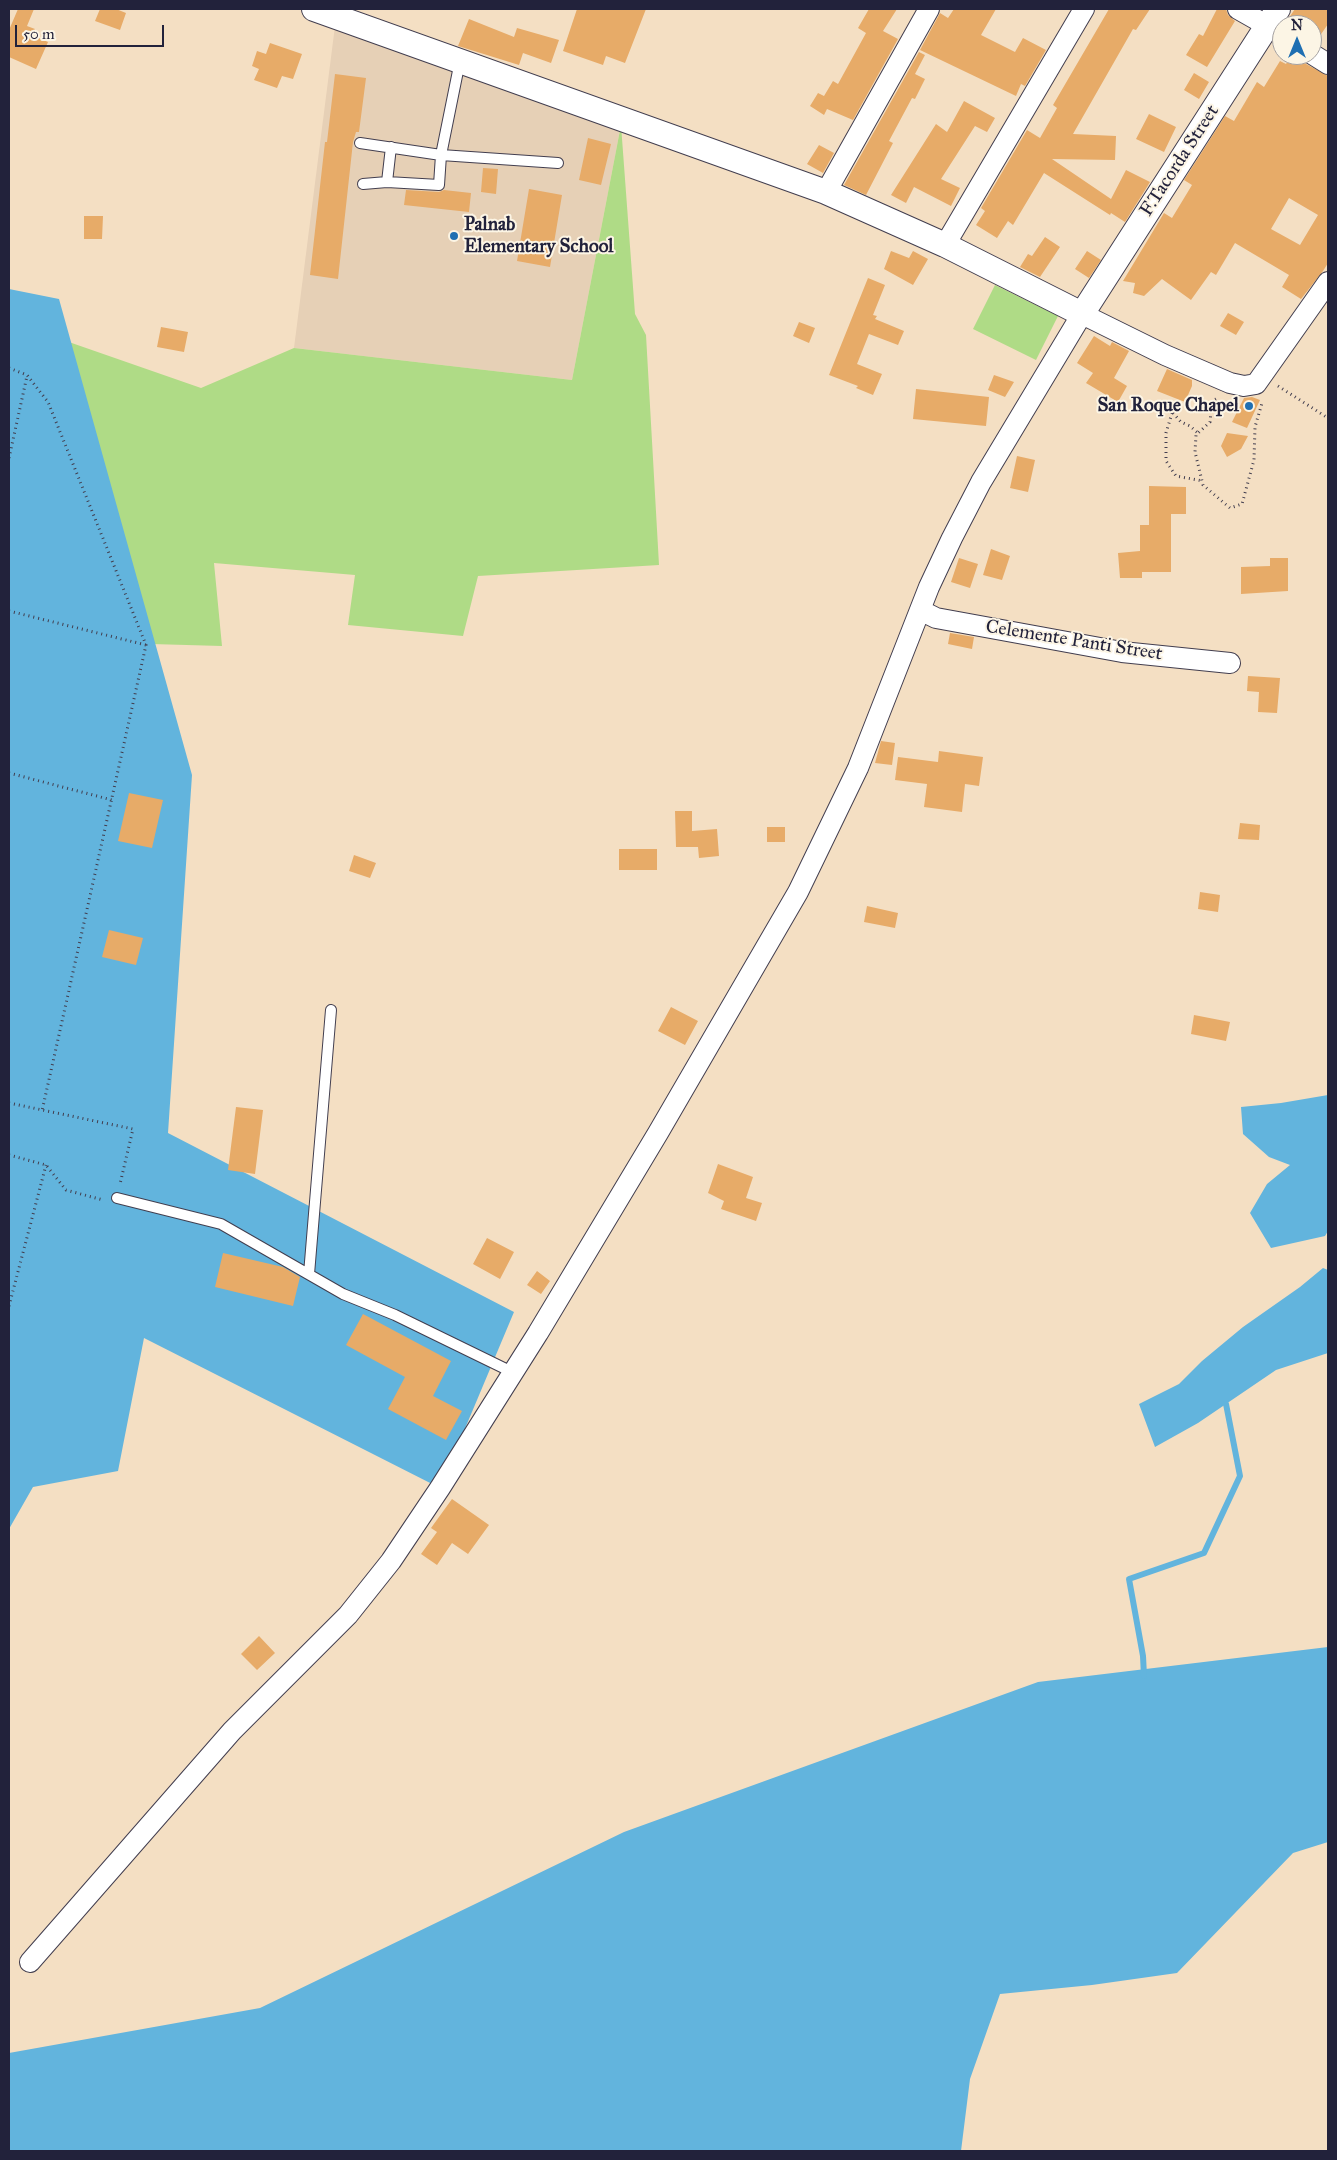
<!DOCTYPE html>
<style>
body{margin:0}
#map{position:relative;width:1337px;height:2160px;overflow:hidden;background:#f4dfc3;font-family:"IM FELL Great Primer",serif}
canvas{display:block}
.frame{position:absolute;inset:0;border:10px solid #22223b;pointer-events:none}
.north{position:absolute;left:1272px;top:15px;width:50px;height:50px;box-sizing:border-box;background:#fcf5e5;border:1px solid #a5a1a1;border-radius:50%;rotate:0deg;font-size:14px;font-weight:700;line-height:20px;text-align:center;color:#22223b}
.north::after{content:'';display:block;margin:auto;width:18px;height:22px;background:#1f6fb2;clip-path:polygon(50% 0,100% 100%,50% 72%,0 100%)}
.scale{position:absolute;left:15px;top:25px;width:149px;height:22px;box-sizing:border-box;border:2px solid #22223b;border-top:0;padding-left:6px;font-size:15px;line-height:18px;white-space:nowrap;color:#22223b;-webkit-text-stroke:4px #fcf5e5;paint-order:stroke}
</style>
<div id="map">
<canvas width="1337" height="2160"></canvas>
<div class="frame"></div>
<div class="north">N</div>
<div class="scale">50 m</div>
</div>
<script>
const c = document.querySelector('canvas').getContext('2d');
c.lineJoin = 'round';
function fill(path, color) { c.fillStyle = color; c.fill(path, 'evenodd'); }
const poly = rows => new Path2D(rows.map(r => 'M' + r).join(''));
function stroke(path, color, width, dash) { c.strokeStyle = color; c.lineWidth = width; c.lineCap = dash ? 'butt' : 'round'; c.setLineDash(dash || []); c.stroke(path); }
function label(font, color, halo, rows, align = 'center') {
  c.font = font + ' "IM FELL Great Primer",serif'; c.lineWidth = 4; c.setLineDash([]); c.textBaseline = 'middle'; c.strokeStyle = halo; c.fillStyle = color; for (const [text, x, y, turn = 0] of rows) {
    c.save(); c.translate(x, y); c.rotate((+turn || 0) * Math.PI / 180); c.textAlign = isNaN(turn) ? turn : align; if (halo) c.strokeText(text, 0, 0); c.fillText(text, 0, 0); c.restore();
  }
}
const built = poly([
 [335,26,621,125,572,380,294,348]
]);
const green = poly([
 [621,125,635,314,646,335,659,565,478,576,463,636,348,625,355,575,214,563,222,646,151,644,66,341,201,388,294,348,572,380],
 [995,285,1058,316,1036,360,973,329]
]);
const water = poly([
 [9,289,59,299,192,775,168,1133,514,1312,440,1488,144,1338,118,1471,33,1487,9,1529],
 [1328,1095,1328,1231,1325,1236,1271,1248,1250,1213,1267,1184,1290,1165,1269,1157,1243,1134,1241,1107,1281,1103],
 [1323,1268,1328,1270,1328,1353,1276,1370,1198,1423,1155,1447,1139,1404,1179,1384,1202,1361,1243,1327,1300,1287],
 [1328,1647,1328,1842,1293,1853,1177,1973,1092,1985,1000,1994,970,2079,961,2151,9,2151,9,2053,260,2008,624,1832,1038,1682]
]);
const stream = poly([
 [1144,1676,1143,1656,1129,1579,1204,1553,1240,1476,1226,1404]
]);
const building = poly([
 [18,9,34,9,27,26,35,29,32,35,48,42,36,69,9,57,9,30],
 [100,9,116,9,126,13,120,30,95,21],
 [577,9,646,9,625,63,606,56,603,65,563,51],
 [869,9,897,9,883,31,898,39,853,120,827,109,824,115,810,106,818,93,824,96,833,81,838,84,866,33,858,28],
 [954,9,996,9,981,35,1015,52,1023,38,1046,50,1025,86,1021,84,1016,96,920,50,940,13,948,18],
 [1109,9,1150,9,1136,30,1133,29,1073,134,1116,136,1115,160,1052,159,1111,199,1126,170,1150,182,1147,187,1125,222,1111,213,1110,215,1044,173,1013,225,1008,221,997,238,976,225,985,211,981,208,1027,130,1040,138,1057,108,1053,105],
 [1217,9,1226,9,1228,15,1235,21,1207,67,1186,55,1199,34,1203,36],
 [1295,9,1328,9,1328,24,1315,43,1312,42,1312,25,1289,25,1286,22],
 [469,19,514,37,517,28,559,40,551,63,523,53,519,65,458,46],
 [270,43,302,54,293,79,282,76,277,88,254,80,259,69,252,66,257,51,266,54],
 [919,52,925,55,915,74,925,79,915,99,912,98,889,141,893,143,866,195,844,185],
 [1292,55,1300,55,1306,64,1328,76,1328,263,1323,271,1301,299,1282,287,1289,275,1235,243,1216,275,1211,272,1191,300,1162,279,1144,296,1133,293,1135,283,1123,281,1164,213,1172,218,1192,185,1184,180,1225,116,1234,121,1257,82,1264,87,1280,61,1286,64],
 [1289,198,1318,215,1300,245,1271,229],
 [1194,73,1209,82,1199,99,1184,90],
 [335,74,366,78,359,132,356,132,353,142,338,279,310,275,325,142,327,142],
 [964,101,995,118,987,132,975,126,941,179,960,188,951,206,914,187,906,203,891,195,936,124,947,132],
 [1149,114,1176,127,1164,152,1136,139],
 [588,138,611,144,601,185,579,180],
 [819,145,834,153,823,173,807,164],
 [483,168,498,169,496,194,481,192],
 [529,189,562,195,550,267,517,261],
 [406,190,439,192,444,190,471,193,469,212,404,205],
 [84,216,103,216,102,239,84,239],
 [1045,237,1060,247,1040,277,1020,267,1028,254,1032,256],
 [891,251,909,258,913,251,928,259,913,285,884,269],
 [1087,251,1101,260,1089,278,1075,269],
 [868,278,885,285,873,315,877,316,875,319,904,331,898,345,869,334,857,364,882,374,873,395,856,388,858,386,829,375],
 [1228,313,1244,322,1236,335,1220,326],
 [799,322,815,328,809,343,793,336],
 [161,327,188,332,184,352,157,347],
 [1094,336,1110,346,1112,342,1129,351,1114,378,1127,386,1118,402,1086,383,1093,373,1077,363],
 [1167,369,1192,380,1192,386,1185,402,1157,391],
 [994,375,1014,382,1005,397,988,390],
 [916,389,989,397,986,426,913,419],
 [1252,397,1260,400,1247,428,1232,422,1244,398],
 [1227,433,1248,436,1241,449,1227,457,1221,446],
 [1017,456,1035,460,1028,492,1010,488],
 [1149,486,1186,487,1186,514,1171,514,1171,572,1142,572,1142,578,1120,578,1118,553,1140,551,1140,525,1149,525],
 [991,549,1010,556,1002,580,983,575],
 [959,558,978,564,970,588,951,582],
 [1270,558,1288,558,1288,591,1241,594,1241,567,1270,566],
 [950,633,974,637,972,649,948,644],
 [1248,676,1280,678,1277,713,1258,712,1259,692,1247,691],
 [881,741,895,743,892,765,875,763],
 [939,751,983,757,979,786,965,784,962,812,924,807,927,784,895,780,898,757,938,762],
 [129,793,163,800,152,848,118,841],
 [675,811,692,811,692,831,717,829,719,856,699,858,698,847,676,847],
 [1240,823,1260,825,1259,840,1238,839],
 [767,827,785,827,785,842,767,842],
 [619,849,657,849,657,870,619,870],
 [354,855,376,863,370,878,349,871],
 [1200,892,1220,895,1218,912,1198,909],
 [867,906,898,913,895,928,864,922],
 [109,930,143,938,136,965,102,957],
 [671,1007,698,1021,685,1045,658,1031],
 [1194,1015,1230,1022,1226,1041,1191,1034],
 [236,1107,263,1110,255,1174,228,1170],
 [718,1164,753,1177,746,1198,762,1203,756,1221,721,1209,724,1201,708,1193],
 [487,1238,514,1252,500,1279,473,1264],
 [223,1253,283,1267,300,1277,293,1306,215,1287],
 [537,1271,550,1281,541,1294,527,1285],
 [363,1314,451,1361,433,1396,462,1411,446,1440,388,1409,405,1377,346,1345],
 [452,1499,489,1525,468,1554,452,1543,437,1565,421,1554,437,1532,431,1528],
 [259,1636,275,1653,257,1670,241,1654]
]);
const path = poly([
 [9,368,27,375,48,402,146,645,42,1111],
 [1278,386,1328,418],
 [1216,399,1212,401,1210,422,1196,435,1195,452,1203,485,1230,508,1242,504,1254,460,1255,427,1262,403],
 [1172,413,1166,433,1166,461,1176,476,1203,481],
 [1173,413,1181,422,1190,426,1198,433],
 [9,458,27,376],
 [9,611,146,645],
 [9,773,112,800],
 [9,1103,133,1129,120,1184],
 [9,1155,46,1165,66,1190,103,1200],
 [9,1306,46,1165]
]);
const service = poly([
 [360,143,441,155,558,163],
 [387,182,391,147],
 [363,184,387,182,439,185,441,155,460,61],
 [117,1198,221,1224,343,1294,395,1315,512,1372],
 [309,1274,331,1010]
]);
const minor = poly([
 [1238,9,1282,34],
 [1312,54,1328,64],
 [826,192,929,9],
 [945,245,1084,9],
 [920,610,936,618,1122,652,1230,663],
 [30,1962,232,1731,348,1615,391,1561,440,1488,538,1333,658,1133,798,892,858,768,929,587,952,538,981,482,1082,314,1165,355,1230,383,1244,386,1256,384,1328,282]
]);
const tertiary = poly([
 [314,9,826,192,945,245,1082,314,1278,9]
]);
const markers = [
 [454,236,5,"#1f6fb2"],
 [1249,406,5,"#1f6fb2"]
];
const streetNames = [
 ["F.Tacorda Street",1180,161,-57],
 ["Celemente Panti Street",1074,641,9]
];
const poiNames = [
 ["Palnab",464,225],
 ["Elementary School",464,247],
 ["San Roque Chapel",1239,406,"right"]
];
fill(built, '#e6d0b6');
fill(green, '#afdb86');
fill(water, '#62b4dd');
stroke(stream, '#62b4dd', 6);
fill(building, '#e7ab68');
stroke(service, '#423e4f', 12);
stroke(minor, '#423e4f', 22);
stroke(tertiary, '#423e4f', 26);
stroke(path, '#423e4f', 3, [1, 4]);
stroke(service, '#fff', 10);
stroke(minor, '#fff', 20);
stroke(tertiary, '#fff', 24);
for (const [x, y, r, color] of markers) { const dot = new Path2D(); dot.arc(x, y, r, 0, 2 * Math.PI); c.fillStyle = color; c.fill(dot); stroke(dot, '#fcf5e5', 2); }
label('19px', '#22223b', '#fcf5e5', streetNames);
label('bold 19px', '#22223b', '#fcf5e5', poiNames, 'left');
</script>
